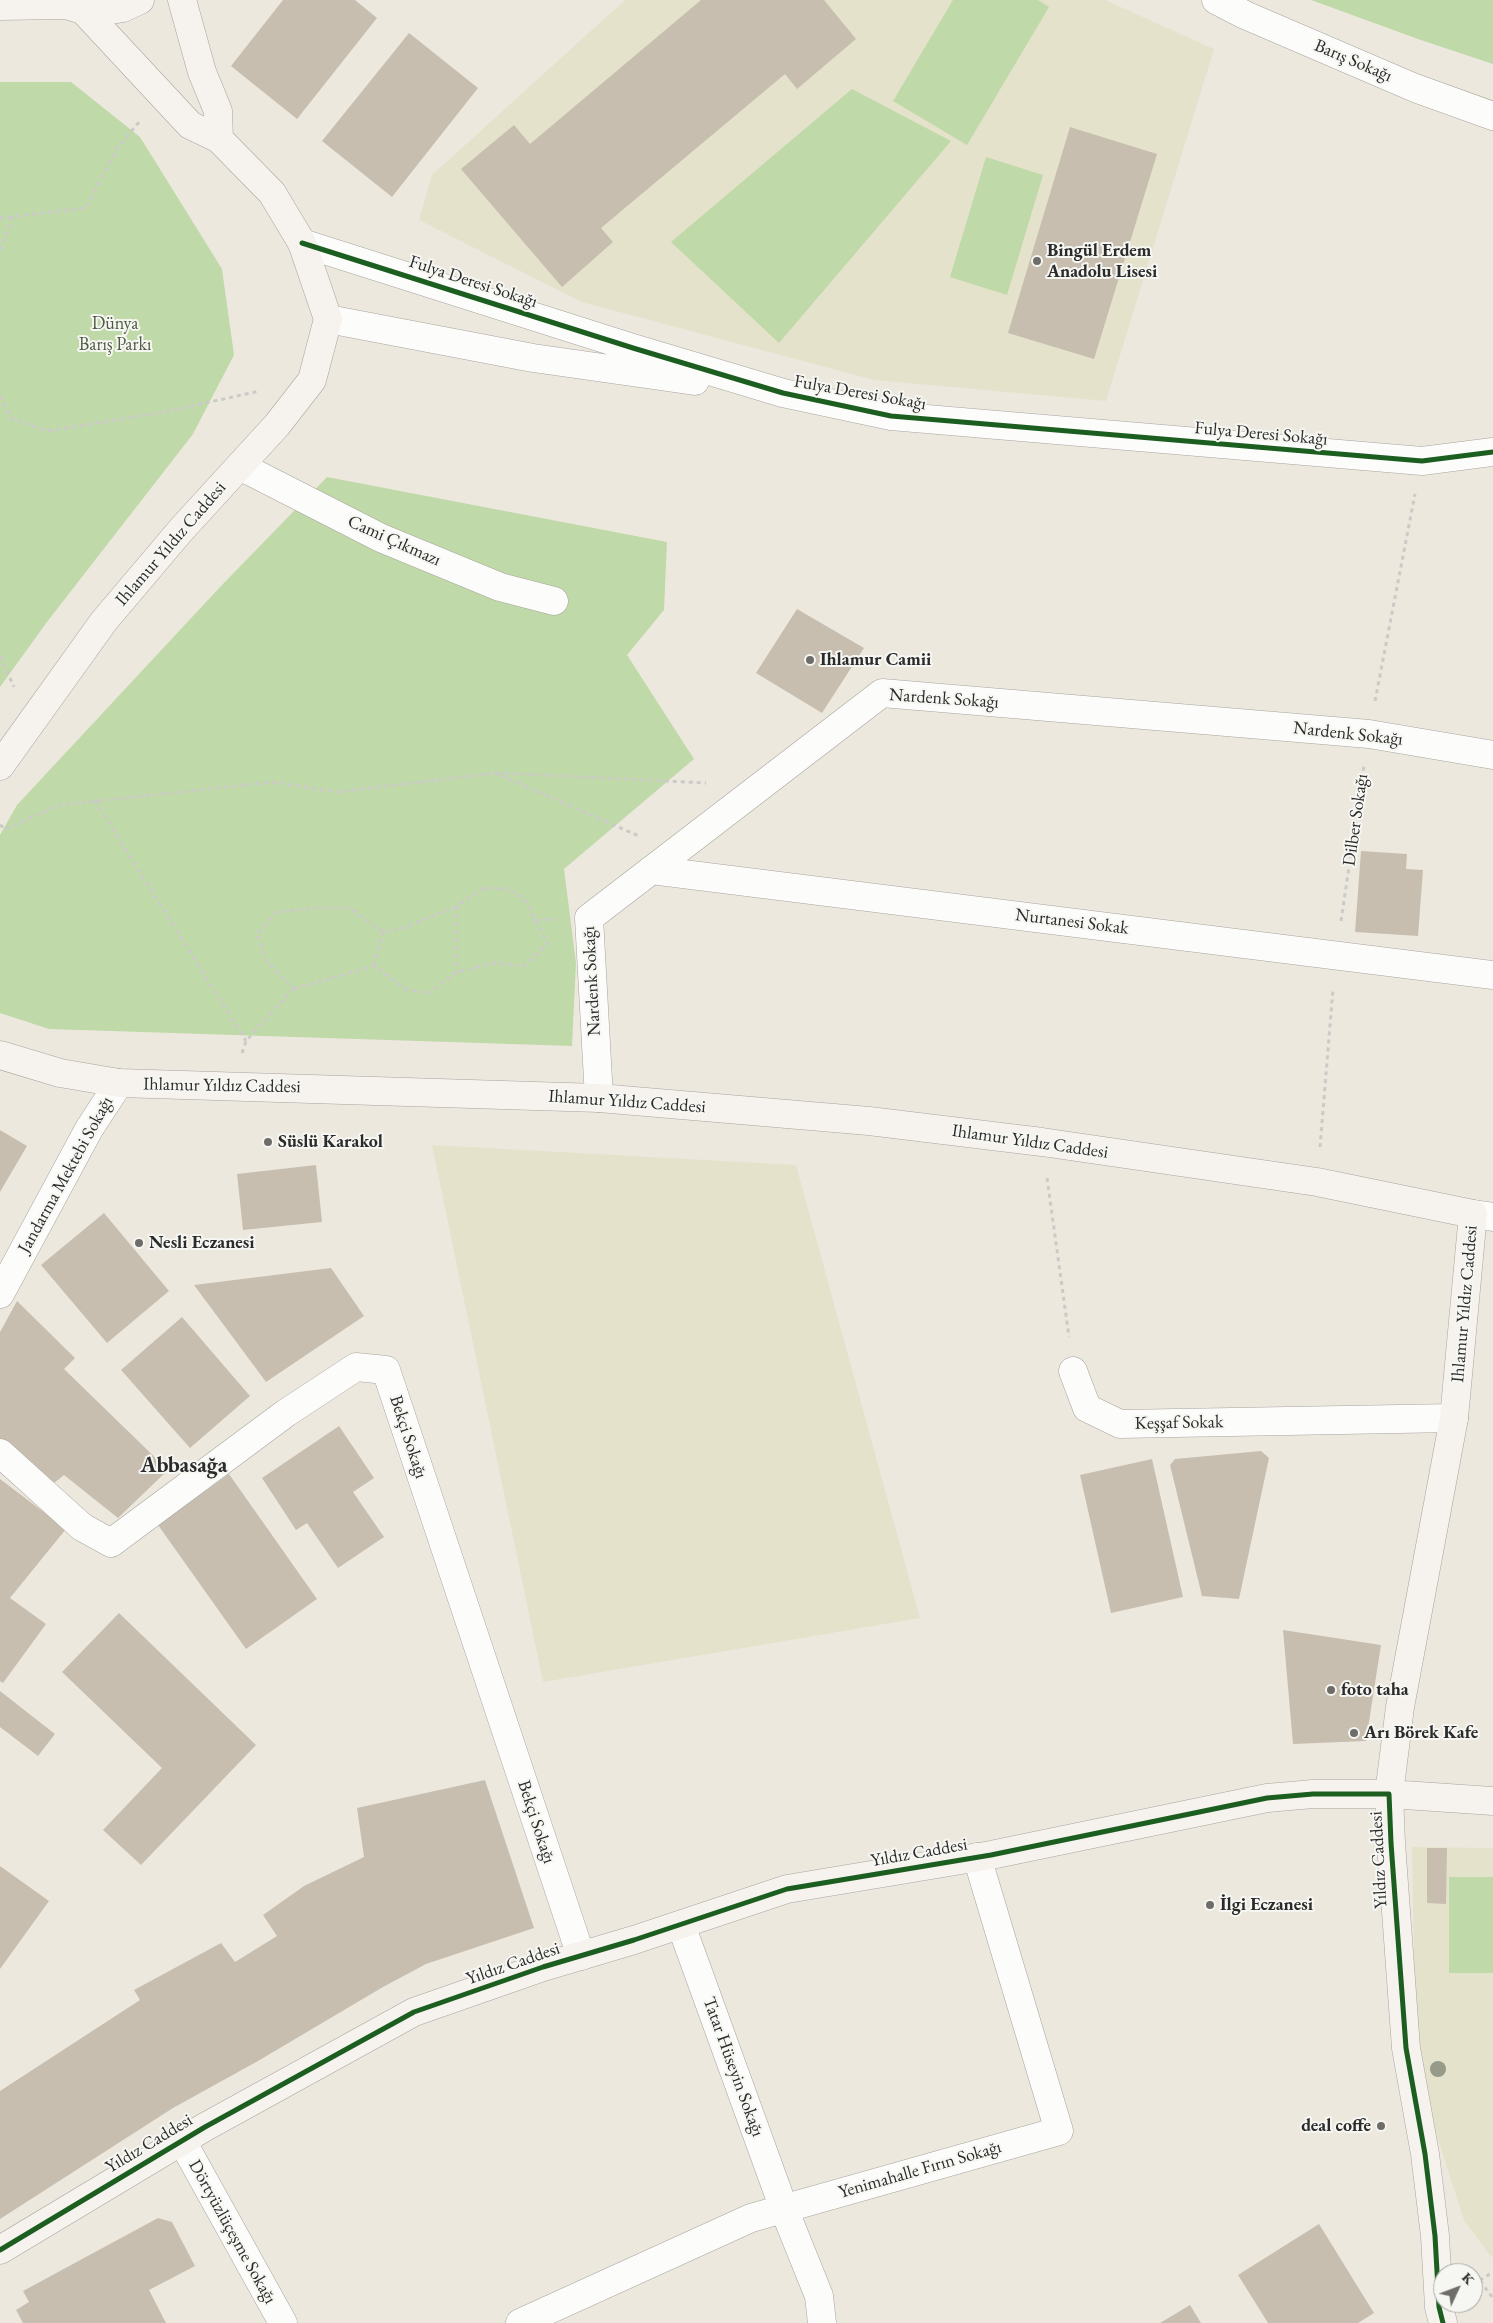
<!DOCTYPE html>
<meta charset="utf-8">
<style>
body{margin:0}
#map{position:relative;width:1493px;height:2323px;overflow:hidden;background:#ede8de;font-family:"EB Garamond",serif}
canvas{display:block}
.north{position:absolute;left:1433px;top:2263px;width:50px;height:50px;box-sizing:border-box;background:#f6f6f2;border:1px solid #a5a5a2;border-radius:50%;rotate:47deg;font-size:14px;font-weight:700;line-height:20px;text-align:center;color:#2b2b2b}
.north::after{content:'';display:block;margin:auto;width:18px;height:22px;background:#6f6d6a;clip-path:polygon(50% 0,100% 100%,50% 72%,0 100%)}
</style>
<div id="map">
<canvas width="1493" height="2323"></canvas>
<div class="north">K</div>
</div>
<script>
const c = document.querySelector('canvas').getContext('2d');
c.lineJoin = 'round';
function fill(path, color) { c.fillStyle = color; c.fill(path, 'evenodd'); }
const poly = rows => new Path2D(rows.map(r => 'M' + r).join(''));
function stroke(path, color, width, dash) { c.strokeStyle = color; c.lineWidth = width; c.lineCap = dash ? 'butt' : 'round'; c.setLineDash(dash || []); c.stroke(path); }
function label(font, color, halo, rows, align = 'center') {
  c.font = font + ' "EB Garamond",serif'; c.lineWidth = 4; c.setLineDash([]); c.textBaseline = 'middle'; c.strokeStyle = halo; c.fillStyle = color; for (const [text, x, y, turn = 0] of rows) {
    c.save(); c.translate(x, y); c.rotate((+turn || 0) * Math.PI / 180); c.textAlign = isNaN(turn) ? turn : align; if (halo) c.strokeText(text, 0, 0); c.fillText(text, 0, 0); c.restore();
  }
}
const built = poly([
 [625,0,1105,0,1214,49,1106,401,874,380,582,302,419,220,432,175],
 [432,1145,796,1165,920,1618,543,1682],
 [1412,1847,1493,1848,1493,2255,1491,2257,1464,2220,1416,2071]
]);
const green = poly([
 [953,0,1038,0,1049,7,967,145,893,101],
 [1311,0,1493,0,1493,64,1418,39],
 [0,82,71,82,140,137,222,269,234,355,193,434,47,622,0,687],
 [852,89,951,141,779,343,671,242],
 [986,157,1043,175,1007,295,950,277],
 [327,477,667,542,664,610,627,655,694,759,564,869,576,963,572,1046,49,1029,0,1013,0,835,17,805,221,586],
 [1449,1877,1493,1877,1493,1973,1449,1973]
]);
const building = poly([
 [283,0,355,0,377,18,297,119,231,66],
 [701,0,824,0,856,39,797,89,785,74,601,228,613,242,562,287,461,169,514,125,530,144],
 [409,33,478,88,392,197,322,141],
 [1070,127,1157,154,1094,359,1008,333],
 [797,609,864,648,822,713,756,673],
 [1361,851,1407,854,1406,869,1423,870,1418,936,1355,932],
 [0,1130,27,1146,0,1192],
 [316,1165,322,1222,243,1230,237,1174],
 [104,1213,169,1291,107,1343,41,1265],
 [331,1268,364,1316,266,1382,194,1285],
 [17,1301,75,1358,64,1369,168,1470,118,1518,64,1475,54,1483,0,1440,0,1332],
 [182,1317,250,1396,190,1448,121,1370],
 [339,1426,374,1478,353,1492,384,1537,338,1568,307,1523,296,1530,262,1478],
 [1261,1451,1269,1458,1239,1599,1202,1596,1170,1465,1175,1459],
 [1152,1459,1183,1597,1111,1613,1080,1475],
 [229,1474,317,1599,246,1649,158,1525],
 [0,1479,66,1529,10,1598,46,1624,3,1683,0,1681],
 [119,1613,256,1745,141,1865,103,1830,162,1768,62,1672],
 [1283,1630,1381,1645,1366,1741,1293,1744],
 [0,1691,55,1734,38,1756,0,1727],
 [485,1780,534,1928,426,1964,383,1987,258,2061,173,2108,0,2219,0,2091,140,2000,134,1990,221,1943,235,1962,277,1936,263,1915,304,1886,364,1857,357,1808],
 [1427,1848,1447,1848,1446,1904,1427,1903],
 [0,1866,49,1901,0,1969],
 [158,2218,172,2222,195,2266,149,2290,166,2323,23,2323,16,2310,29,2302,23,2291],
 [1319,2224,1374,2313,1358,2323,1268,2323,1238,2275],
 [1190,2305,1201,2323,1160,2323]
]);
const path = poly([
 [0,218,86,208,117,148,140,121],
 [0,250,13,217],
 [0,396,11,418,47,431,159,413,260,391],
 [0,656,14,687],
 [1375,701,1415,494],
 [497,773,706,783],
 [95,801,246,1041],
 [0,825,6,829,59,805,273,782,337,792,495,773,639,836],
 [457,906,457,972],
 [535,920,555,919],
 [1341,921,1364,766],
 [374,966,383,932],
 [242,1053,246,1041,293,989,267,961,257,934,277,912,317,908,350,908,383,932,403,928,457,906,483,888,508,889,524,899,548,944,524,966,495,963,457,972,429,993,407,990,374,966,293,989],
 [1320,1147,1333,989],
 [1047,1178,1069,1337],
 [1480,2281,1493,2298],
 [1473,2285,1493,2272]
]);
const street = poly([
 [1216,0,1245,15,1415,88,1493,116],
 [302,243,633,348,783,393,891,416,1422,461,1493,452],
 [328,319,533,358,695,381],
 [240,466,381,538,500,587,554,601],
 [651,870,1493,975],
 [599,1098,589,918,882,693,1369,734,1493,755],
 [1473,1214,1493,1217],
 [0,1294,89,1129,119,1083],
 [1073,1371,1087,1408,1120,1424,1454,1418],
 [0,1453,82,1527,111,1543,286,1413,356,1367,386,1370,581,1956],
 [681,1925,784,2209,819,2296,822,2323],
 [182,2141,283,2323],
 [520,2323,751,2218,1059,2131,977,1857]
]);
const secondary = poly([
 [50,0,83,10,105,11,123,8,140,0],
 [182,0,202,72,218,111,219,139],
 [0,6,62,5],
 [0,766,104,621,181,530,277,425,312,380,328,319,302,243,272,193,219,139,190,125,83,10],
 [0,1055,60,1073,119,1083,599,1098,869,1121,1042,1142,1317,1182,1473,1214,1454,1418,1400,1707,1389,1794,1391,1843,1406,2048,1425,2154,1435,2236,1439,2307,1443,2323],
 [0,2250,205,2127,414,2012,543,1967,634,1940,787,1889,991,1855,1267,1798,1313,1794,1389,1794,1493,1801]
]);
const cycleway = poly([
 [302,243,633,348,783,393,891,416,1422,461,1493,452],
 [0,2250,205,2127,414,2012,543,1967,634,1940,787,1889,991,1855,1267,1798,1313,1794,1389,1794,1391,1843,1406,2048,1425,2154,1435,2236,1439,2307,1443,2323]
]);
const trees = [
 [1438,2069]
];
const markers = [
 [1037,261,5,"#6f6d6a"],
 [810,660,5,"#6f6d6a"],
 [268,1142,5,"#6f6d6a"],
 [139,1243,5,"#6f6d6a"],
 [1331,1690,5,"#6f6d6a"],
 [1354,1733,5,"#6f6d6a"],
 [1210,1905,5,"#6f6d6a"],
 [1381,2126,5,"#6f6d6a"]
];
const streetNames = [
 ["Barış Sokağı",1353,61,23],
 ["Fulya Deresi Sokağı",473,282,18],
 ["Fulya Deresi Sokağı",860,393,10],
 ["Fulya Deresi Sokağı",1261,434,5],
 ["Cami Çıkmazı",394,541,24],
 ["Ihlamur Yıldız Caddesi",171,544,-49],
 ["Nardenk Sokağı",944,699,4],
 ["Nardenk Sokağı",1348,734,6],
 ["Dilber Sokağı",1356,820,-82],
 ["Nurtanesi Sokak",1072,922,7],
 ["Nardenk Sokağı",592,981,-93],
 ["Ihlamur Yıldız Caddesi",222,1086,1],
 ["Ihlamur Yıldız Caddesi",627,1102,4],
 ["Ihlamur Yıldız Caddesi",1030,1142,8],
 ["Jandarma Mektebi Sokağı",66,1175,-61],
 ["Ihlamur Yıldız Caddesi",1465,1304,-85],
 ["Keşşaf Sokak",1179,1423,-1],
 ["Bekçi Sokağı",408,1437,72],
 ["Bekçi Sokağı",536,1822,72],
 ["Yıldız Caddesi",919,1853,-10],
 ["Yıldız Caddesi",1379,1860,-93],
 ["Yıldız Caddesi",513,1964,-19],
 ["Tatar Hüseyin Sokağı",733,2067,70],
 ["Yıldız Caddesi",149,2144,-31],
 ["Yenimahalle Fırın Sokağı",920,2170,-16],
 ["Dörtyüzlüçeşme Sokağı",232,2232,61]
];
const poiNames = [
 ["Bingül Erdem",1047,251],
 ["Anadolu Lisesi",1047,272],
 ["Ihlamur Camii",820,660],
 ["Süslü Karakol",278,1142],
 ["Nesli Eczanesi",149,1243],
 ["foto taha",1341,1690],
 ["Arı Börek Kafe",1364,1733],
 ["İlgi Eczanesi",1220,1905],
 ["deal coffe",1371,2126,"right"]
];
const parkNames = [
 ["Dünya",115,324],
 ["Barış Parkı",115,345]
];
const districtNames = [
 ["Abbasağa",184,1466]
];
fill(built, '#e4e2cb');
fill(green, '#c0d9a8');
fill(building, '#c7beb0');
stroke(street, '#a7a49f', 29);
stroke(secondary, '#a7a49f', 29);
stroke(path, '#cbcac8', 3, [4, 4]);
stroke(street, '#fcfcfa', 28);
stroke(secondary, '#f6f3ef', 28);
stroke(cycleway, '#1b5e20', 5);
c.fillStyle = '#959a89';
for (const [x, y] of trees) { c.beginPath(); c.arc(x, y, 8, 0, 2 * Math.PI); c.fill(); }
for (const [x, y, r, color] of markers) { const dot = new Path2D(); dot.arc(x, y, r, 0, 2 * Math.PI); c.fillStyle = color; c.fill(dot); stroke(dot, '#f6f6f2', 2); }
label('18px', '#2b2b2b', '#f6f6f2', streetNames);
label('bold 18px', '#2b2b2b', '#f6f6f2', poiNames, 'left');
label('18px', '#4d5b43', '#f6f6f2', parkNames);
label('bold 22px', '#2b2b2b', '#f6f6f2', districtNames);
</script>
